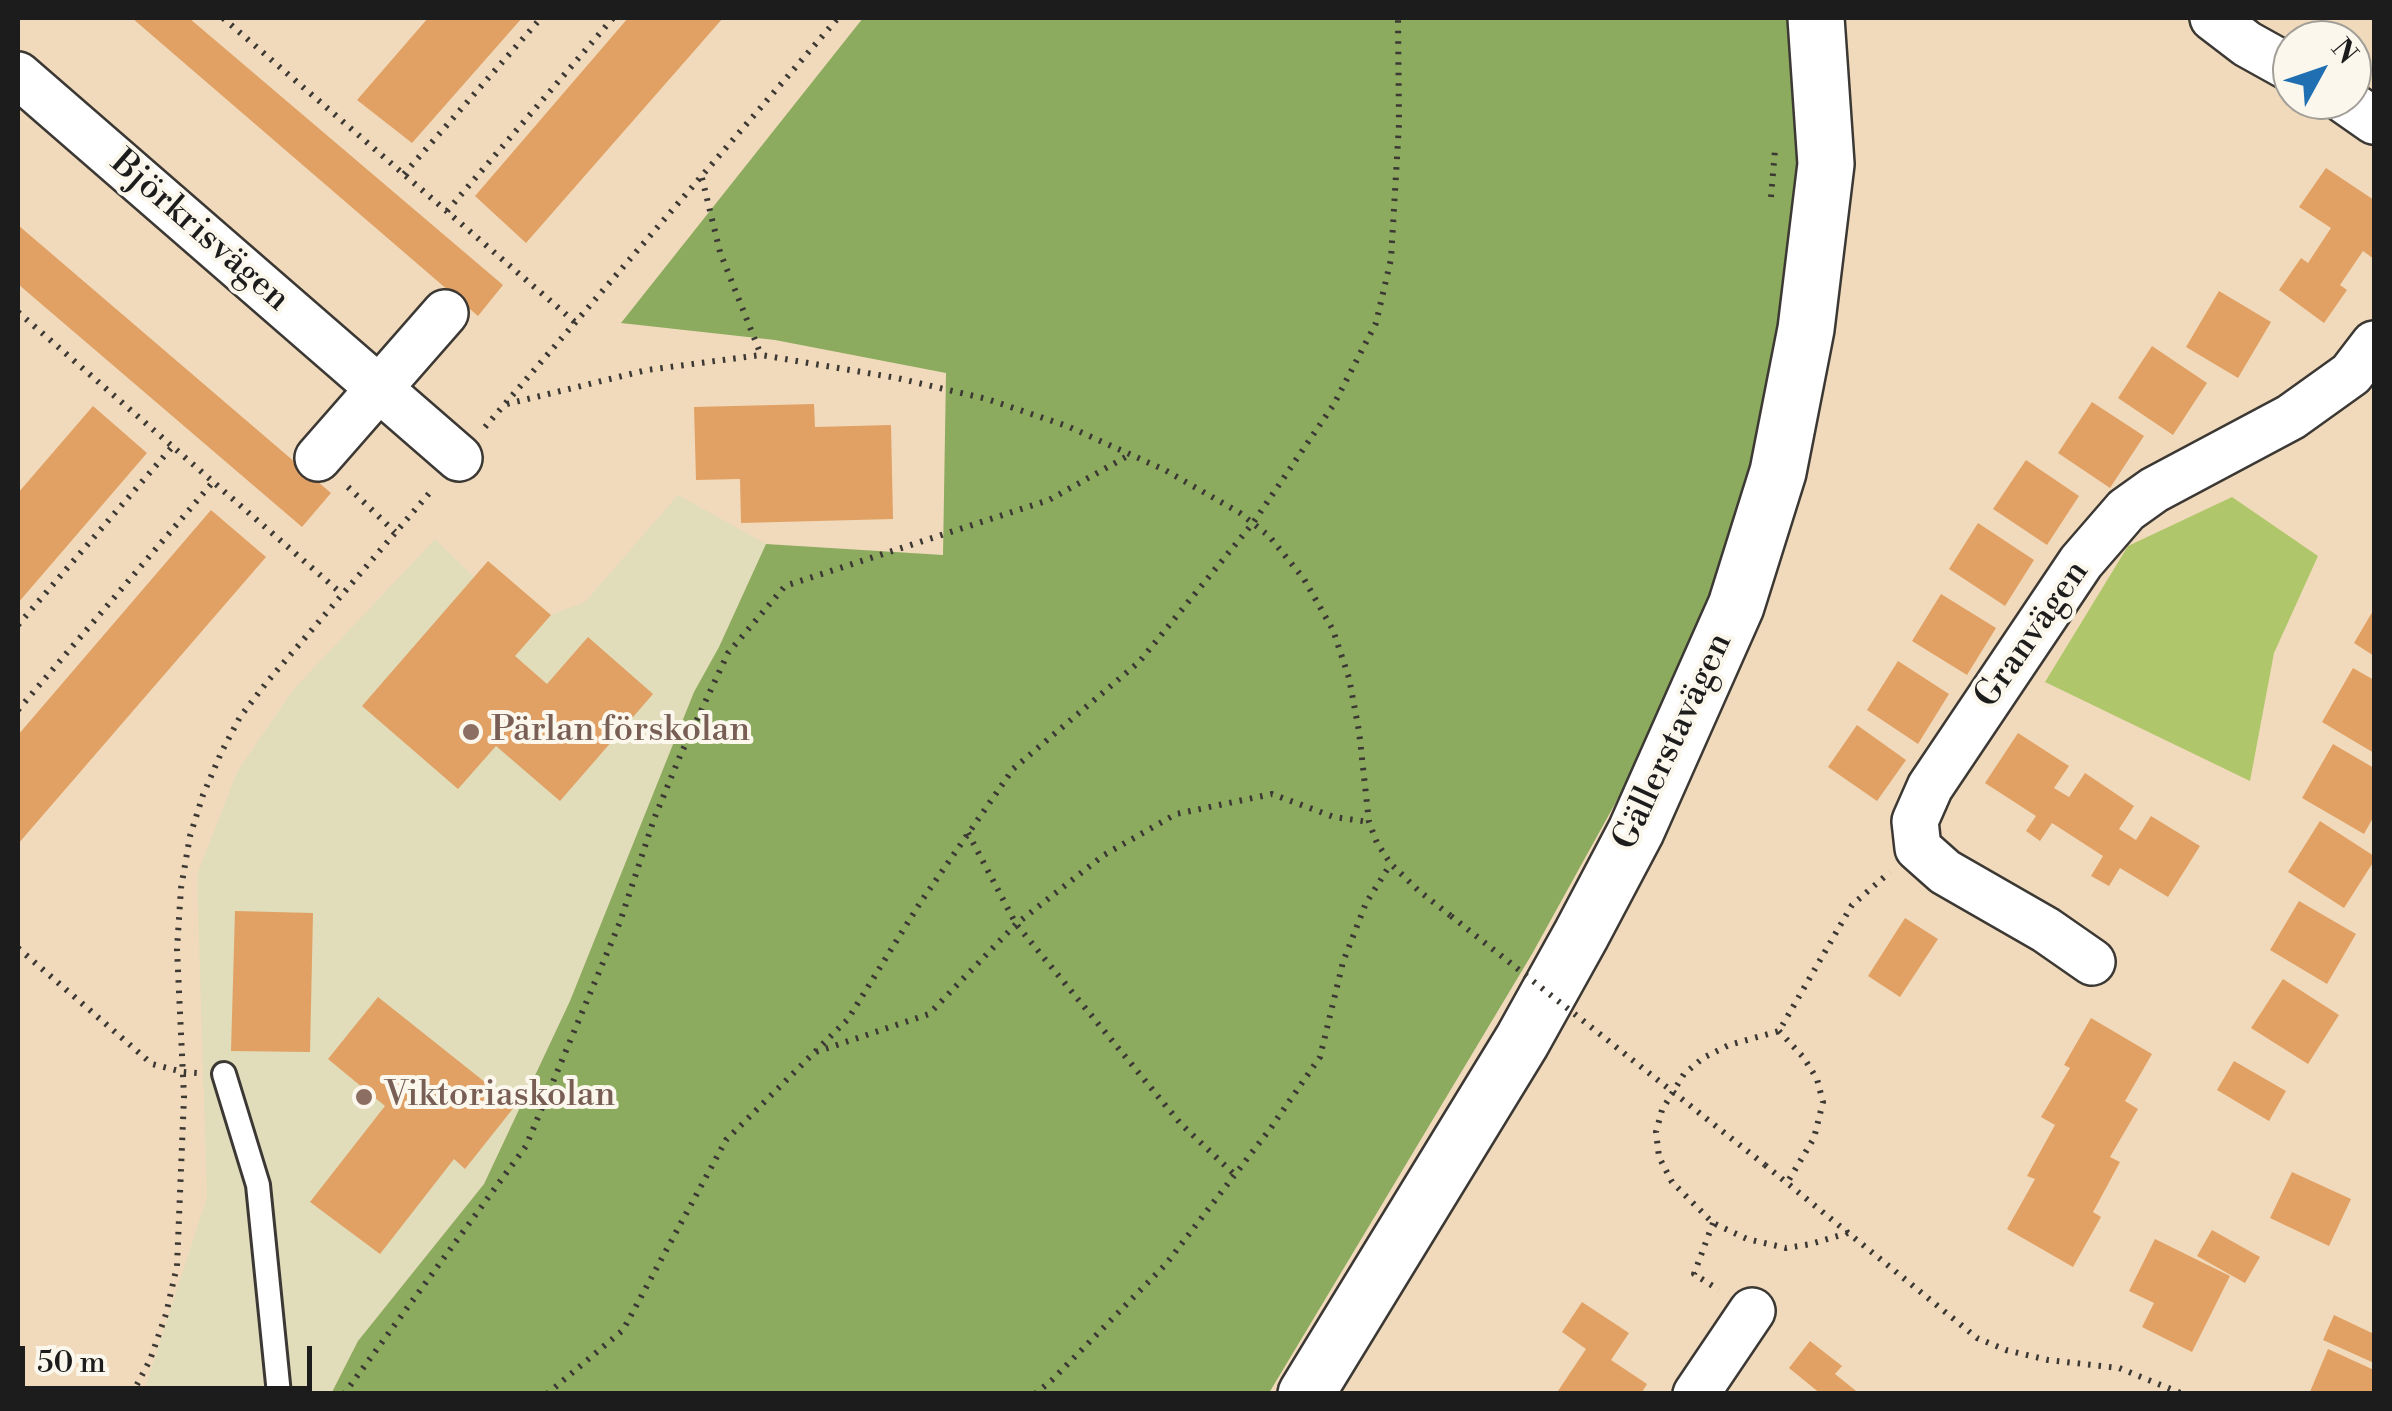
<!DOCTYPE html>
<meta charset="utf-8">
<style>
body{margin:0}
#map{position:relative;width:2392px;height:1411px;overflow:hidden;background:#f1dabb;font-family:"Libre Bodoni",serif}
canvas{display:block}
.frame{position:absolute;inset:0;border:20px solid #1c1c1c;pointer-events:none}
.north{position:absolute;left:2272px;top:20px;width:100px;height:100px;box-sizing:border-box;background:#fbf7ec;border:2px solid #a29f99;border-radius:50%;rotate:50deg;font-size:28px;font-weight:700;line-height:40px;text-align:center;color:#1c1c1c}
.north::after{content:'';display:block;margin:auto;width:35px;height:45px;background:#1f6fb2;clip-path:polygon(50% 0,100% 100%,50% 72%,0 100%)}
.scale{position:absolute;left:20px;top:1346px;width:292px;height:45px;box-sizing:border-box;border:5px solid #1c1c1c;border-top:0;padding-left:12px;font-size:30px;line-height:35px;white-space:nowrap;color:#1c1c1c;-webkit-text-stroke:8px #fbf7ec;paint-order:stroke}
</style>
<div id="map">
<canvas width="2392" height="1411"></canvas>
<div class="frame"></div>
<div class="north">N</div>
<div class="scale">50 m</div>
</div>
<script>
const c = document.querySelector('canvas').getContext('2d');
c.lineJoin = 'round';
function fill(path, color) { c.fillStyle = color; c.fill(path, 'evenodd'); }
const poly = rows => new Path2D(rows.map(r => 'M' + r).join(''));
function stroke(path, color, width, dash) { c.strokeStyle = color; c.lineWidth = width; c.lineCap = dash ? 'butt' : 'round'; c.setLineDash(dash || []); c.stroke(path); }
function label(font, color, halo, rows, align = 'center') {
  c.font = font + ' "Libre Bodoni",serif'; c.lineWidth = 8; c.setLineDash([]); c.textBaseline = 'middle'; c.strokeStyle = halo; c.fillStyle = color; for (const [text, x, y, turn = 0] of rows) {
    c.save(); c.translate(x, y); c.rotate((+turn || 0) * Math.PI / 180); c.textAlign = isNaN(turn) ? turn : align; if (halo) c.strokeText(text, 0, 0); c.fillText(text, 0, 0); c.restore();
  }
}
const built = poly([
 [678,495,766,544,719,647,694,692,570,1001,484,1184,358,1341,331,1393,143,1394,207,1197,197,875,237,772,293,690,435,539,474,577,488,561,551,615,585,602]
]);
const green = poly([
 [2232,497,2318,556,2274,653,2250,781,2045,682,2128,546]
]);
const forest = poly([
 [863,18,1790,18,1800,108,1794,286,1751,488,1706,639,1532,954,1269,1393,331,1394,358,1341,484,1184,570,1001,694,692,719,647,766,544,943,555,946,373,775,340,621,323]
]);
const building = poly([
 [132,18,189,18,503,285,478,316],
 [428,18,522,18,412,143,357,100],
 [628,18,723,18,526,243,475,196],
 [2326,168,2374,200,2374,259,2363,251,2340,285,2347,290,2324,323,2279,290,2301,258,2308,263,2331,228,2299,207],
 [18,225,331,493,302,527,18,284],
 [2219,291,2271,322,2238,378,2186,347],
 [2152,346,2207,383,2173,435,2118,398],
 [2092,402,2144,436,2110,488,2058,453],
 [814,404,815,427,891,425,893,519,741,523,740,479,696,480,694,407],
 [93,406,147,453,18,603,18,493],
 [2026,460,2079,496,2047,545,1993,509],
 [211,510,266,557,18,844,18,735],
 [1978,523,2034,560,2005,606,1949,569],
 [488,561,551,615,515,656,547,684,588,637,653,694,560,801,496,746,458,789,362,706],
 [1941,594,1996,628,1967,675,1912,641],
 [2374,609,2374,656,2354,643],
 [1898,661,1949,694,1918,744,1867,710],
 [2353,668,2374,680,2374,753,2322,722],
 [1857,725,1906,760,1877,801,1828,767],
 [2018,733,2069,766,2054,788,2069,797,2085,773,2134,806,2119,829,2136,840,2151,816,2200,846,2168,897,2120,868,2109,886,2091,876,2103,856,2052,823,2040,841,2026,831,2036,816,1985,783],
 [2333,744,2374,768,2374,816,2364,834,2302,798],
 [2320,821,2374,856,2374,861,2344,908,2288,872],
 [2299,901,2356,934,2327,984,2270,950],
 [235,911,313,913,310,1052,231,1051],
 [1905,918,1938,939,1900,997,1868,976],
 [2283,979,2339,1015,2308,1064,2251,1028],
 [378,997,515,1106,465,1169,454,1159,380,1254,310,1202,385,1106,328,1059],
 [2091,1018,2152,1054,2125,1101,2138,1109,2110,1157,2120,1162,2093,1212,2101,1217,2073,1267,2007,1229,2035,1179,2027,1176,2055,1125,2041,1117,2070,1068,2064,1065],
 [2234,1061,2286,1091,2269,1121,2217,1090],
 [2292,1172,2351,1199,2329,1246,2270,1218],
 [2212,1230,2260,1257,2245,1283,2197,1256],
 [2155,1239,2230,1276,2192,1352,2142,1327,2154,1303,2129,1291],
 [1582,1302,1629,1333,1611,1360,1647,1384,1641,1394,1556,1394,1586,1349,1562,1332],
 [2334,1315,2374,1334,2374,1363,2323,1340],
 [1810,1341,1842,1366,1835,1374,1860,1394,1821,1394,1789,1368],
 [2328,1349,2374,1370,2374,1394,2309,1394]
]);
const path = poly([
 [223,18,576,323],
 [404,174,541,18],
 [702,178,720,252,761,355],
 [1771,197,1775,150],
 [447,211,613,18],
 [18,312,342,594],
 [507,404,647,370,761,355,897,378,987,399,1067,426,1165,470,1240,513,1269,536,1304,579,1333,630,1349,678,1359,731,1369,822,1377,843,1391,864,1419,891,1451,916],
 [485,427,838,18],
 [348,487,395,532],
 [18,625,172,447],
 [18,710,213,482],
 [968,833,1016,924,1180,1123,1235,1175],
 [18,948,152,1064,183,1072,197,1073],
 [1779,1031,1804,1058,1817,1079,1823,1102,1814,1138,1787,1183],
 [816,1052,929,1014,1016,924,1104,855,1176,814,1272,794,1334,817,1369,822],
 [1765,1165,1977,1338,2006,1350,2048,1360,2119,1368,2183,1394],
 [1713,1223,1694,1274,1719,1290],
 [1848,1233,1811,1244,1786,1248,1747,1239,1713,1223,1672,1182,1659,1157,1656,1132,1662,1110,1684,1074,1703,1058,1729,1045,1779,1031,1852,905,1890,872],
 [132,1394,150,1360,166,1314,177,1266,184,1097,177,949,181,888,190,836,203,795,221,753,240,717,267,682,432,490],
 [344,1394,526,1146,620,922,654,819,680,756,728,653,785,586,1049,500,1131,454],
 [547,1394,623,1330,726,1140,848,1019,920,903,1013,769,1139,662,1253,523,1334,404,1376,323,1391,259,1399,124,1398,18],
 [1035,1394,1052,1380,1166,1264,1270,1129,1320,1057,1343,962,1366,903,1390,865]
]);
const service = poly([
 [224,1074,258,1185,279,1394]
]);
const minor = poly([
 [2213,18,2247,44,2292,69],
 [18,75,459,458],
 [2344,100,2374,121],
 [318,458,445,313],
 [2092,962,2046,930,1945,872,1918,848,1915,821,1930,787,2081,562,2126,510,2154,490,2291,417,2351,374,2374,344],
 [1696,1394,1752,1311]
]);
const tertiary = poly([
 [1306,1394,1522,1041,1581,935,1636,831,1736,606,1778,472,1806,329,1826,164,1816,18]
]);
const pathBridge = poly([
 [1451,916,1765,1165]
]);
const markers = [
 [471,732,10,"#8d6e63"],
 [364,1097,10,"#8d6e63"]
];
const streetNames = [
 ["Björkrisvägen",199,232,41],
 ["Granvägen",2033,635,-55],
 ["Gällerstavägen",1674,742,-65]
];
const educationNames = [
 ["Pärlan förskolan",491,732],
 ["Viktoriaskolan",384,1097]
];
fill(built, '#e1dcba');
fill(green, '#b0c66a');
fill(forest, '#8cab5e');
fill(building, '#e1a164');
stroke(service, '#3c3834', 28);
stroke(minor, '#3c3834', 50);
stroke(tertiary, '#3c3834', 60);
stroke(path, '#3c3834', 6, [2.5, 8]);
stroke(service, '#fff', 22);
stroke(minor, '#fff', 45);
stroke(tertiary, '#fff', 55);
stroke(pathBridge, '#3c3834', 6, [2.5, 8]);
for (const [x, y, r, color] of markers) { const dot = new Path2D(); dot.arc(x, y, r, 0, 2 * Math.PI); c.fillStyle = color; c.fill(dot); stroke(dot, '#fbf7ec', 4); }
label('35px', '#1c1c1c', '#fbf7ec', streetNames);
label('35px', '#785e54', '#fbf7ec', educationNames, 'left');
</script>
